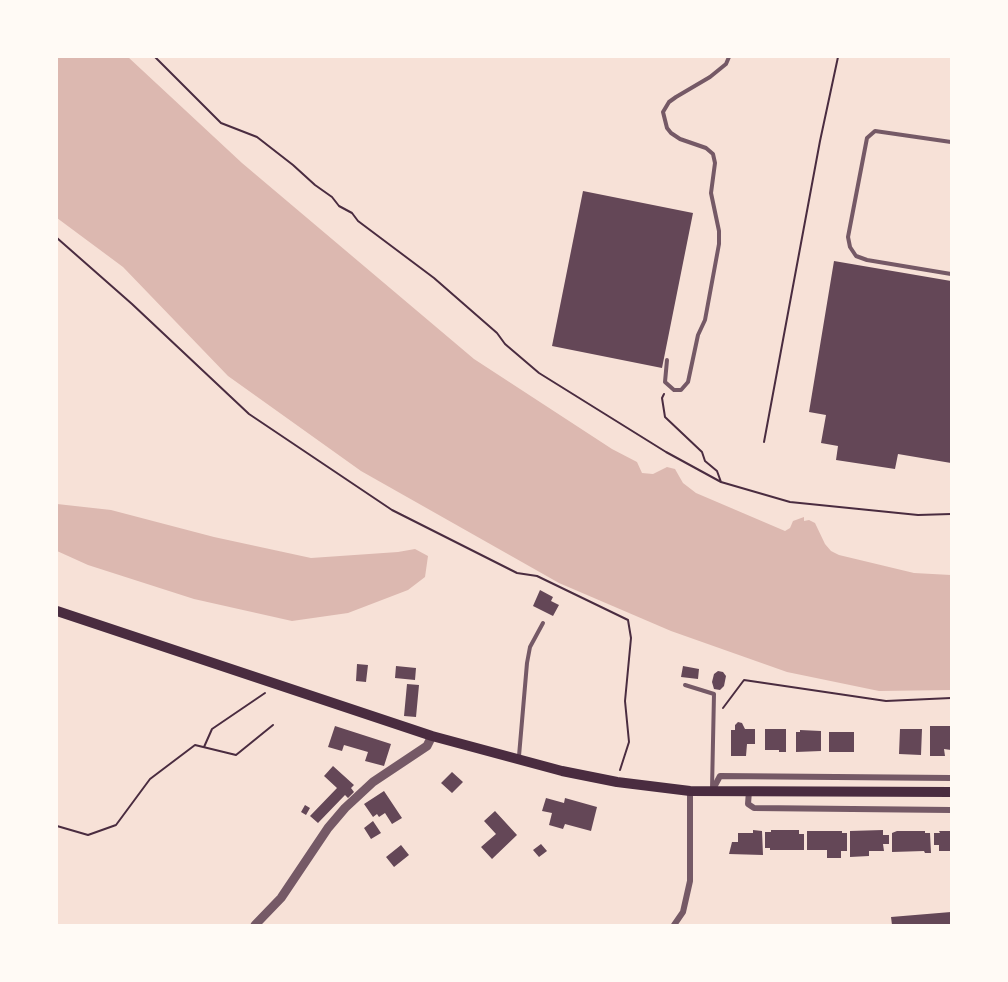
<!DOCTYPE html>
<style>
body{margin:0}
#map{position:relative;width:1008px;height:982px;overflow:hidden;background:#f7e1d7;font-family:"IBM Plex Sans",sans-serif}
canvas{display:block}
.frame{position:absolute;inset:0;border:58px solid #fffaf5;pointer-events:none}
</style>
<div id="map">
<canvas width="1008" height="982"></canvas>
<div class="frame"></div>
</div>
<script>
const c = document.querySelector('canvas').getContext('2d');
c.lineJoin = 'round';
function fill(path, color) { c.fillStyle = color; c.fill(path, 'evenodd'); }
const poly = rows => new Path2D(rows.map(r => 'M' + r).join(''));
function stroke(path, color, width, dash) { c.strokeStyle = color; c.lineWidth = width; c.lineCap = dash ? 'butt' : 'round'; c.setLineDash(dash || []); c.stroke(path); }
const water = poly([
 [57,57,128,57,242,163,474,359,612,449,637,462,642,473,653,474,667,467,675,469,683,483,696,493,785,531,790,528,793,521,804,517,804,521,809,520,815,523,825,544,831,551,839,555,914,573,951,575,951,690,879,691,787,672,671,631,559,583,361,471,228,376,123,267,57,218],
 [57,504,111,510,214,537,311,558,398,552,415,549,428,556,425,577,408,590,348,613,292,621,194,599,88,565,57,551]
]);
const building = poly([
 [583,191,693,213,662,368,552,346],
 [834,261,951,281,951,463,898,454,895,469,836,460,838,446,821,443,826,415,809,412],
 [540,590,553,597,551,601,559,605,553,616,533,606],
 [357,664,368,665,366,682,356,681],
 [396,666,416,668,415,680,395,678],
 [683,666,699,669,698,679,681,677],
 [718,671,723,672,726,676,724,686,720,690,714,689,712,682,714,674],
 [407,684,419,685,416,717,404,716],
 [738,722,742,723,745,729,755,729,755,744,747,744,746,756,731,756,731,730,735,730,735,725],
 [335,726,391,744,384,766,365,761,368,752,344,745,342,751,328,747],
 [930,726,951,726,951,750,944,749,945,756,930,756],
 [765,729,786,729,786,752,779,752,779,750,765,750],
 [900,729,922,729,921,755,899,754],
 [800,730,821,731,821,751,796,752,796,732,800,732],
 [829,732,854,732,854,752,829,752],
 [333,766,354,785,351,788,354,792,348,798,345,795,318,823,310,816,337,788,324,776],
 [452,772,463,782,452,793,441,783],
 [384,791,402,818,392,824,385,813,379,817,377,814,373,817,364,804],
 [546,798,564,803,565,798,597,807,591,831,565,824,563,829,549,825,552,813,542,811],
 [305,805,310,808,306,815,301,812],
 [495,811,517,835,492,859,481,847,496,834,484,821],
 [373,821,381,833,371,839,364,828],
 [753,830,762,831,763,855,729,854,732,842,738,842,738,833,753,833],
 [771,830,799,830,799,834,804,834,804,850,770,850,770,848,765,848,765,832,771,832],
 [883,830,883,835,889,835,889,844,883,844,884,851,869,851,869,856,850,857,850,831],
 [807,831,842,831,842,833,847,833,847,851,841,851,841,858,827,858,827,850,807,850],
 [897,831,925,831,925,833,930,833,931,853,925,853,924,851,892,852,892,833],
 [939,831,951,831,951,851,939,851,939,845,934,845,934,833,940,833],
 [541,844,547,851,539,857,533,850],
 [401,845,409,855,394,867,386,857],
 [951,912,951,925,892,925,891,917]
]);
const path = poly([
 [155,57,221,123,257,137,293,165,315,185,332,197,339,206,352,213,358,221,434,278,497,333,505,344,539,373,666,452,721,482,790,502,918,515,951,514],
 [57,238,132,304,249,414,392,510,517,573,537,576,628,620,631,638,625,701,629,742,620,770],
 [664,394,662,398,665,417,702,452,705,461,717,471,721,482],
 [764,442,820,141,838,57],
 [723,708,744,680,886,701,951,698],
 [204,747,212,729,265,693],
 [57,826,88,835,116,825,150,779,195,745,236,755,273,725]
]);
const service = poly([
 [951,142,875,131,867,138,848,237,850,247,856,256,867,260,951,274],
 [667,360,665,382,674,390,681,390,688,382,698,335,705,320,719,244,719,231,711,193,715,163,713,154,706,148,680,139,671,133,667,128,663,112,669,102,676,97,710,77,726,64,729,57],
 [685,685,714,694,712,789],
 [519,756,527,663,530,647,543,623]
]);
const minor = poly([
 [712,791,720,776,951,778],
 [749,791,748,804,754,808,951,810],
 [674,925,683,912,690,881,690,791]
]);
const tertiary = poly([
 [255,925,281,898,328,828,345,808,373,782,427,746,432,736]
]);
const secondary = poly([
 [57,611,432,736,562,771,617,782,690,791,951,792]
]);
fill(water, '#dcb8b0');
fill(building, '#644757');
stroke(path, '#4a2c40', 2);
stroke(service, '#755966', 4);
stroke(minor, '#755966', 6);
stroke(tertiary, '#755966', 9);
stroke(secondary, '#4a2c40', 10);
</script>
